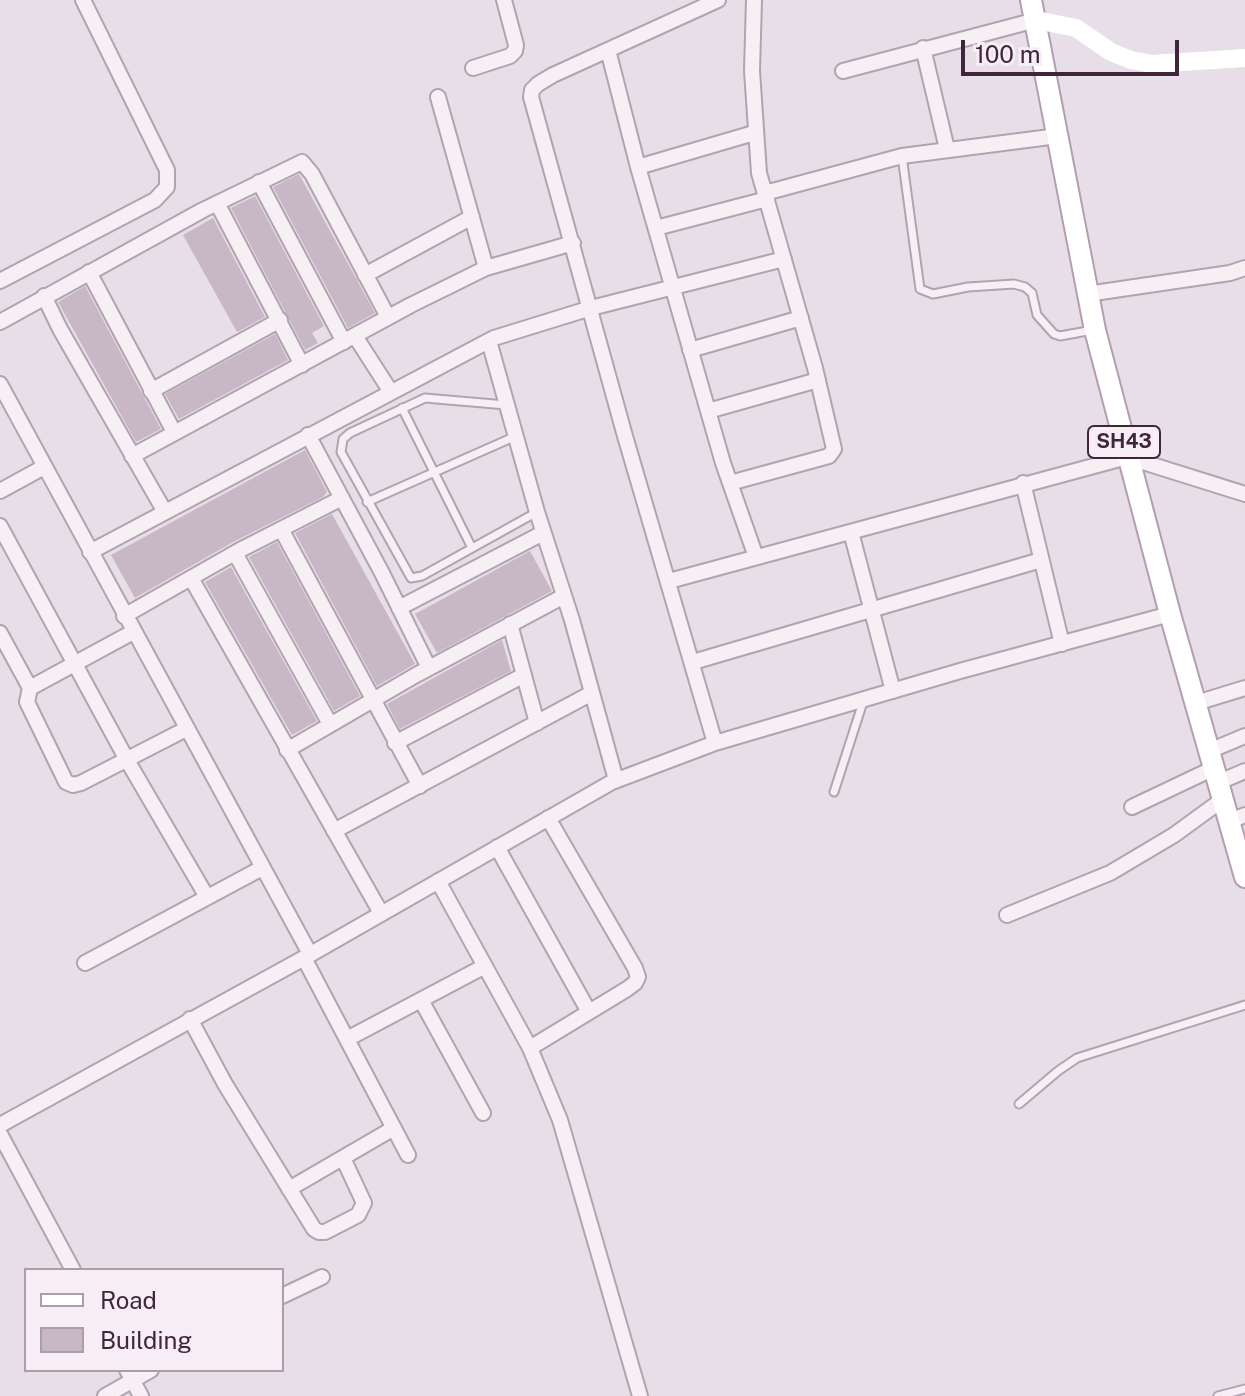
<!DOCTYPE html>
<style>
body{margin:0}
#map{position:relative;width:1245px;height:1396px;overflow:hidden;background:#e8dee7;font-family:"Public Sans",sans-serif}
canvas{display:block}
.legend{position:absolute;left:24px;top:1268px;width:260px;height:104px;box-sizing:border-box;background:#f6edf5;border:2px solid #ad9dab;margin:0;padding:10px 14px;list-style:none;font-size:24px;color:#3f263c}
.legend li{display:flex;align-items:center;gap:16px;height:40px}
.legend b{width:40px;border:2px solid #ad9dab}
.scale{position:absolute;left:961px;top:40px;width:218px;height:36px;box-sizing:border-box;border:4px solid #3f263c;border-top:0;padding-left:10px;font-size:24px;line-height:28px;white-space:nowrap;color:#3f263c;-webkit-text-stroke:6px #f6edf5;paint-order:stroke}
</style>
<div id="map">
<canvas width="1245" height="1396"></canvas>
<ul class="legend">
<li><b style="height:10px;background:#fff"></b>Road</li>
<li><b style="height:22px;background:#c8b8c6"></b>Building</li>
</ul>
<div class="scale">100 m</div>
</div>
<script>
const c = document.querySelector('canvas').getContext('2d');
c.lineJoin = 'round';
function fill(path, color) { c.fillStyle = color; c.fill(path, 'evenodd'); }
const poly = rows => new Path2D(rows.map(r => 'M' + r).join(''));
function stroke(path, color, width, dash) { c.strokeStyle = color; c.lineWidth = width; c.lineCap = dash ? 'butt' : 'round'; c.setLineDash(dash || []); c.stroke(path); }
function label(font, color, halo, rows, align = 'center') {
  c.font = font + ' "Public Sans",sans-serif'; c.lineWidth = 7; c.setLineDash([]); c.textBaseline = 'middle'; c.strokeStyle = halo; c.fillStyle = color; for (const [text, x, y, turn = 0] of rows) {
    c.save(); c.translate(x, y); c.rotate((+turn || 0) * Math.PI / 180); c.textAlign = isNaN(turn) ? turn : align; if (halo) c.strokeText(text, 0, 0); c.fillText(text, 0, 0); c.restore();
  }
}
const building = poly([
 [299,174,375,313,348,328,273,187],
 [255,196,324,326,312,333,318,343,305,350,231,208],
 [213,218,265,317,237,332,183,235],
 [85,286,161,429,136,442,58,302],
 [275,334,288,360,179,419,165,394],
 [305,450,327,492,323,497,235,541,135,598,111,555],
 [332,514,415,664,377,686,295,533],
 [277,542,360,696,334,711,249,557],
 [530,551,552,591,437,653,415,614],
 [231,567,317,721,292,735,205,582],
 [502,640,511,671,400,729,387,704]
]);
const lane = poly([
 [902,156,920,289,933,294,968,287,1014,284,1025,287,1032,293,1037,315,1054,334,1060,336,1093,330],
 [506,405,425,398,350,433,343,439,341,452,411,578,422,576,537,512],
 [402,408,472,548],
 [367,502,516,436],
 [834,792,863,702],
 [1019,1104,1058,1071,1077,1058,1245,1005],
 [1218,1396,1245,1389]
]);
const street = poly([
 [923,48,947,149],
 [608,50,638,167,723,463,756,557],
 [473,68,510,56,515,51,516,45,504,0],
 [843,71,1036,20],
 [438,97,486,268,573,243],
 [638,167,754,133],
 [259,182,344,342],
 [765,193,902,156,1058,136],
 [217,203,302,365],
 [656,228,767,199],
 [89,272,174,432],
 [365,275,472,217],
 [0,281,155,200,167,187,167,170,83,0],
 [1087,294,1230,273,1245,268],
 [44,296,60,329,165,512],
 [0,322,203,210,302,162,312,174,388,317],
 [355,336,391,392],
 [489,341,537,512,572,620,616,780],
 [690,350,801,318],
 [0,384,310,954],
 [151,391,280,320],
 [708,411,818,380],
 [308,435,382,573,429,668],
 [132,456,411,305,486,268],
 [730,483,829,456,834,449,815,368,759,173,752,71,754,0],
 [1023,483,1062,644],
 [0,491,44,467],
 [0,526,127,760,207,897],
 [281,529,420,786],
 [851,532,893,691],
 [90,552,494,338,591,308,784,259],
 [235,553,330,724],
 [191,578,381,913],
 [669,581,1127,457,1245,494],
 [399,608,543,533],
 [124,616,240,550,342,498],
 [510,624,537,723],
 [133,632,30,688,27,702,66,782,73,785,81,783,186,729],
 [0,633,30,688],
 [693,662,1041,560],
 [1196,703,1245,688],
 [395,743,524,675],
 [715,743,625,436,531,97,532,90,538,84,553,75,718,0],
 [287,750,416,675,564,596],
 [1209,751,1245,736],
 [1217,783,1245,771],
 [1132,807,1214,768],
 [1228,822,1245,815],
 [334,831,592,693],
 [497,847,589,1012],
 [438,881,530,1048,560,1120,640,1396],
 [1007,915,1110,873,1174,835,1222,800],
 [304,958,408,1155],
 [85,963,262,868],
 [421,1000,483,1113],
 [190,1019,225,1084,314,1229,319,1232,325,1232,358,1215,364,1203,343,1158],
 [347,1039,485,966],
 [530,1048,627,989,635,983,638,977,635,968,548,818],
 [0,1125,304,958,612,782,715,743,960,671,1170,614],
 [0,1134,73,1270],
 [289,1189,394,1128],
 [282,1296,322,1277],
 [127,1370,141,1396],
 [105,1396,151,1370]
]);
const secondary = poly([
 [1036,20,1076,28,1111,52,1131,60,1152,64,1245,58]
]);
const primary = poly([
 [1031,0,1095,330,1170,614,1245,877]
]);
const shields = [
 [1124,442,72]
];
const shieldNames = [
 ["SH43",1124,442]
];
fill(building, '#c8b8c6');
stroke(lane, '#b2a3b0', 11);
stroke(street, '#b2a3b0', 18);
stroke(primary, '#b49db2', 24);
stroke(lane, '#f6f0f5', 7);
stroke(street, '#f6f0f5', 14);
stroke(secondary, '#fff', 18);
stroke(primary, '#fff', 20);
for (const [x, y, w] of shields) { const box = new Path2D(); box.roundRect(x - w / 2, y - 16, w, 32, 6); c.fillStyle = '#f6edf5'; c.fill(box); stroke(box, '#3f263c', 2); }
label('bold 20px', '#3f263c', null, shieldNames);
</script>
